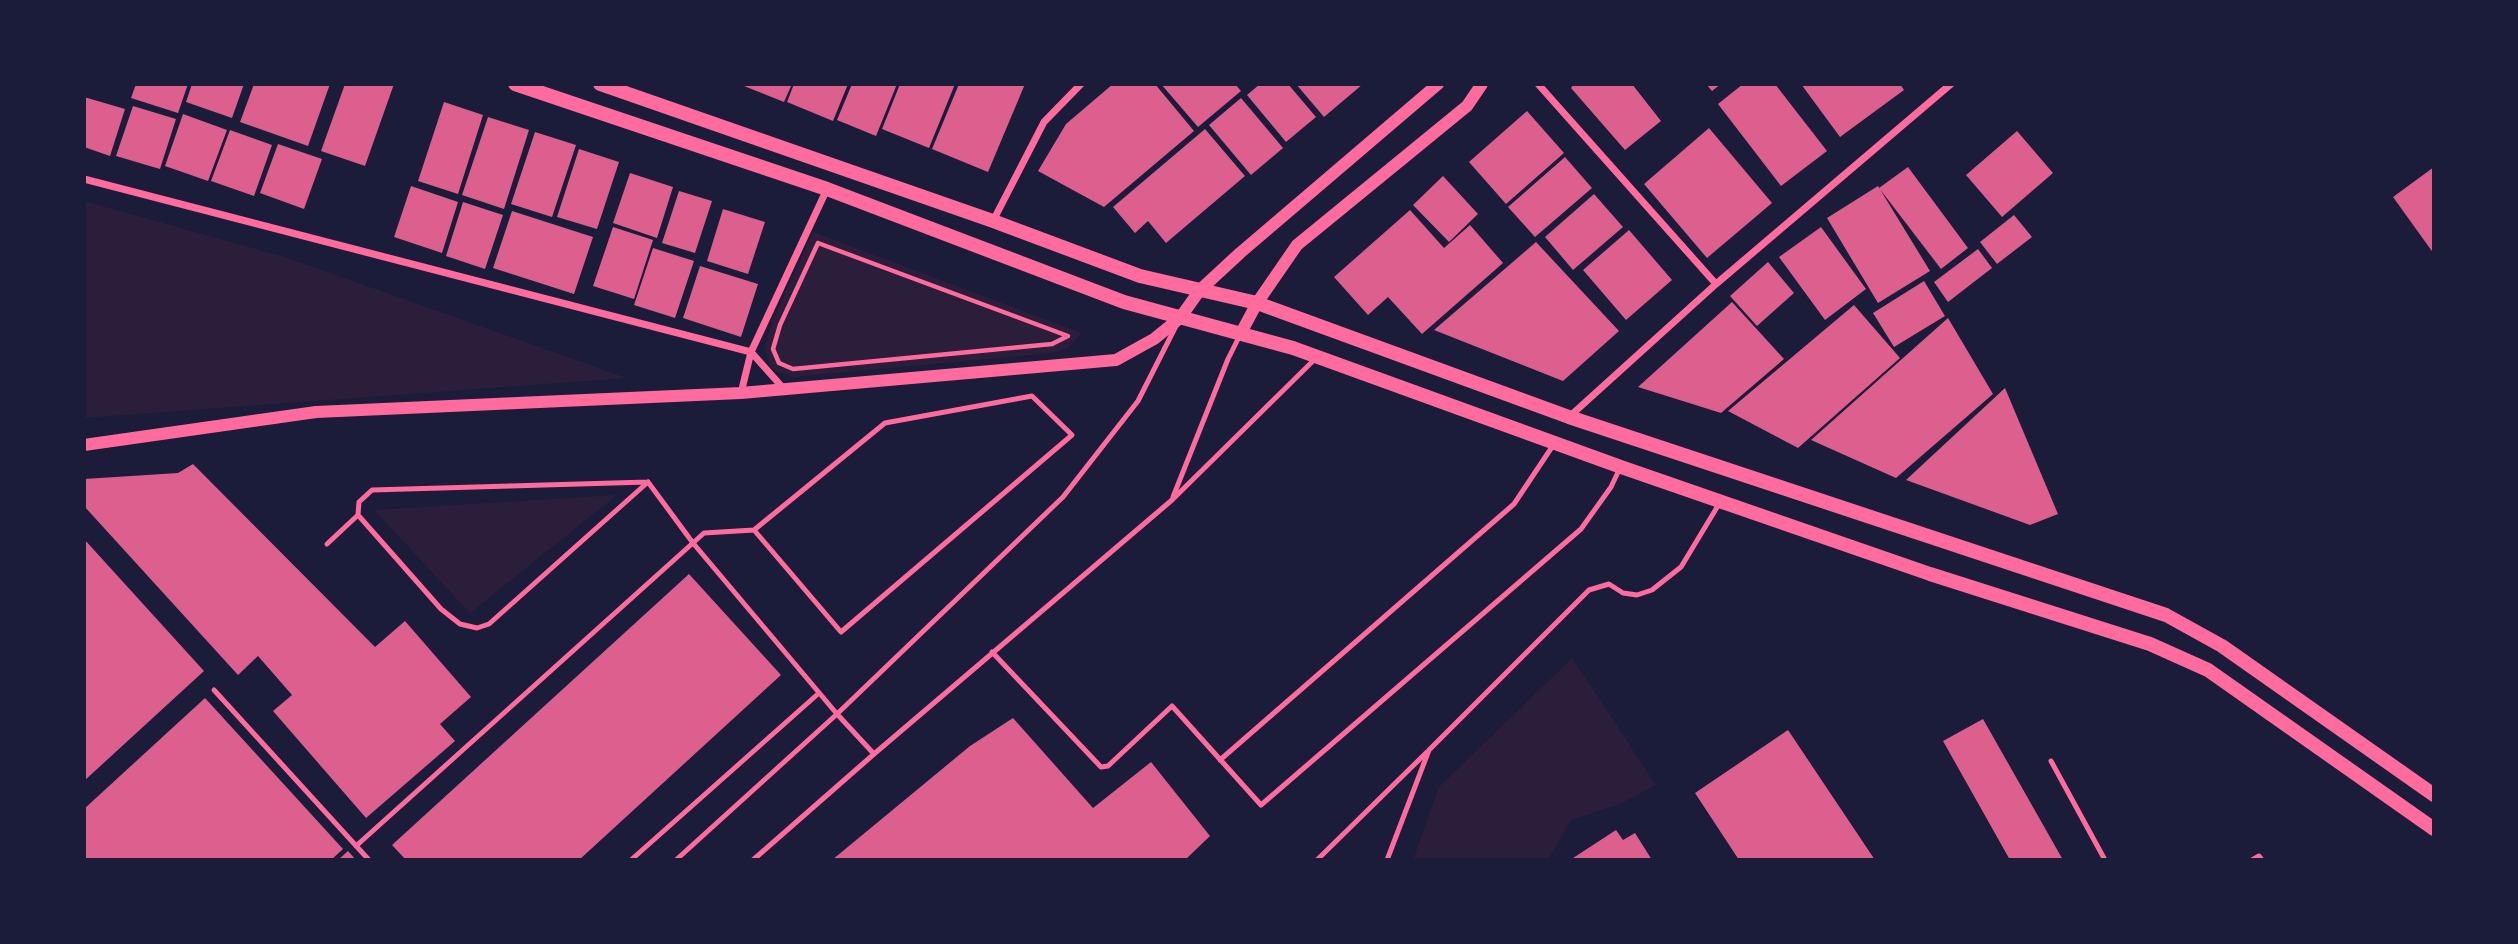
<!DOCTYPE html>
<style>
body{margin:0}
#map{position:relative;width:2518px;height:944px;overflow:hidden;background:#1b1b3a;font-family:Ubuntu,sans-serif}
canvas{display:block}
.frame{position:absolute;inset:0;border:86px solid #1b1b3a;pointer-events:none}
</style>
<div id="map">
<canvas width="2518" height="944"></canvas>
<div class="frame"></div>
</div>
<script>
const c = document.querySelector('canvas').getContext('2d');
c.lineJoin = 'round';
function fill(path, color) { c.fillStyle = color; c.fill(path, 'evenodd'); }
const poly = rows => new Path2D(rows.map(r => 'M' + r).join(''));
function stroke(path, color, width, dash) { c.strokeStyle = color; c.lineWidth = width; c.lineCap = dash ? 'butt' : 'round'; c.setLineDash(dash || []); c.stroke(path); }
const green = poly([
 [84,201,285,257,627,378,84,418],
 [813,232,1082,333,1069,347,1054,353,792,377,772,369,764,350,772,322],
 [617,495,470,613,374,510],
 [1572,658,1656,785,1622,803,1571,820,1548,860,1413,860,1439,787]
]);
const building = poly([
 [136,84,188,84,178,113,131,98],
 [192,84,244,84,232,118,186,102],
 [254,84,330,84,308,146,240,122],
 [345,84,394,84,365,166,321,151],
 [739,84,792,84,784,102],
 [794,84,848,84,833,121,787,102],
 [852,84,897,84,876,136,837,120],
 [900,84,955,84,929,148,882,129],
 [959,84,1025,84,988,172,932,149],
 [1113,84,1155,84,1194,131,1104,207,1038,171,1066,124],
 [1161,84,1235,84,1241,91,1198,127],
 [1260,84,1288,84,1316,117,1286,142,1247,95],
 [1296,84,1363,84,1324,117],
 [1574,84,1632,84,1661,121,1625,150,1571,88],
 [1706,84,1721,84,1712,91],
 [1743,84,1775,84,1827,151,1781,186,1718,104],
 [1801,84,1900,84,1904,90,1840,137],
 [84,97,125,109,110,156,84,147],
 [1241,98,1283,148,1251,175,1209,125],
 [444,102,483,115,458,194,418,181],
 [133,106,176,119,160,169,116,156],
 [1527,111,1564,153,1506,204,1469,162],
 [183,114,227,130,208,181,165,166],
 [488,117,529,130,504,209,462,195],
 [1709,128,1772,203,1707,258,1644,184],
 [1205,129,1245,176,1166,243,1148,221,1135,233,1113,207],
 [230,130,272,145,254,196,211,181],
 [2017,131,2053,173,2002,217,1966,175],
 [535,132,576,145,552,217,511,204],
 [278,144,322,159,304,209,260,193],
 [579,149,619,162,597,229,557,217],
 [1565,157,1592,188,1535,237,1508,207],
 [1908,167,1968,248,1941,269,1879,188],
 [2434,167,2434,254,2393,197],
 [630,173,673,187,657,238,613,223],
 [1443,176,1478,214,1449,242,1413,205],
 [411,186,458,202,442,253,394,237],
 [1878,186,1930,271,1878,303,1827,218],
 [679,191,712,201,695,253,662,243],
 [1594,194,1623,227,1573,270,1545,237],
 [463,202,503,215,485,269,446,256],
 [723,209,765,222,748,274,707,261],
 [1410,210,1444,248,1470,225,1503,263,1422,334,1388,297,1368,315,1334,277],
 [512,211,593,237,574,294,493,268],
 [2014,215,2032,237,1997,264,1980,242],
 [613,227,653,240,634,299,593,286],
 [1821,227,1866,289,1825,320,1779,257],
 [1629,230,1672,280,1626,320,1583,270],
 [1536,242,1619,331,1563,381,1434,330],
 [653,248,694,261,675,318,634,305],
 [1978,249,1992,268,1948,302,1934,282],
 [1768,262,1794,293,1757,326,1730,296],
 [700,266,758,284,741,337,683,318],
 [1924,281,1945,316,1894,347,1873,313],
 [1732,302,1784,359,1721,413,1638,387],
 [1854,305,1900,358,1798,448,1728,411],
 [1948,318,1993,394,1896,478,1811,440],
 [2005,388,2058,514,2030,525,1906,480],
 [193,464,375,647,405,621,471,697,440,724,455,741,366,818,273,711,292,695,258,656,238,675,84,506,84,479,178,473],
 [84,539,204,671,84,781],
 [689,574,781,675,579,860,406,860,392,845],
 [205,698,343,849,331,860,84,860,84,809],
 [1013,718,1093,808,1151,762,1210,836,1185,860,832,860,970,746],
 [1983,719,2063,860,2010,860,1943,741],
 [1788,730,1875,860,1739,860,1695,793],
 [1616,830,1623,840,1635,833,1652,860,1570,860],
 [348,851,356,860,338,860]
]);
const path = poly([
 [818,243,1068,336,1052,344,793,369,779,363,773,349,780,325,818,243]
]);
const service = poly([
 [648,482,489,624,477,628,460,624,441,609,358,515,359,502,372,490,648,482],
 [648,482,693,543,837,714,874,754],
 [1173,497,1228,359,1240,335],
 [327,544,358,515],
 [992,652,1101,767,1108,766,1172,706,1261,805,1581,529,1611,487,1619,470],
 [214,690,369,860],
 [1220,760,1514,504,1554,444],
 [2051,761,2105,860],
 [356,846,704,533,754,530,885,423,1032,396,1072,435,841,632,754,530],
 [631,860,819,693],
 [676,860,837,714,1063,497,1138,401,1177,324],
 [753,860,874,754,1172,500,1315,359],
 [1317,860,1427,752],
 [1387,860,1429,750,1589,590,1609,584,1623,593,1637,595,1652,590,1681,567,1719,504],
 [2252,860,2259,856,2262,860]
]);
const minor = poly([
 [1538,84,1716,284],
 [84,179,751,352,783,388],
 [993,221,1044,122,1081,84],
 [741,393,751,352,827,189],
 [1569,417,1716,284,1951,84]
]);
const tertiary = poly([
 [1241,333,1257,303,1297,245,1467,106,1482,84],
 [84,445,316,412,741,393,1116,360,1154,339,1180,318,1200,290,1240,253,1438,84]
]);
const secondary = poly([
 [515,84,827,189,1124,302,1293,348,1621,467,1930,574,2150,644,2208,670,2434,829],
 [600,84,993,221,1140,276,1257,303,1569,417,2166,615,2222,646,2434,795]
]);
fill(green, '#2a1e3b');
fill(building, '#dd5f8e');
stroke(path, '#ff6b9d', 4.5);
stroke(service, '#ff6b9d', 5);
stroke(minor, '#ff6b9d', 7);
stroke(tertiary, '#ff6b9d', 12);
stroke(secondary, '#ff6b9d', 14);
</script>
